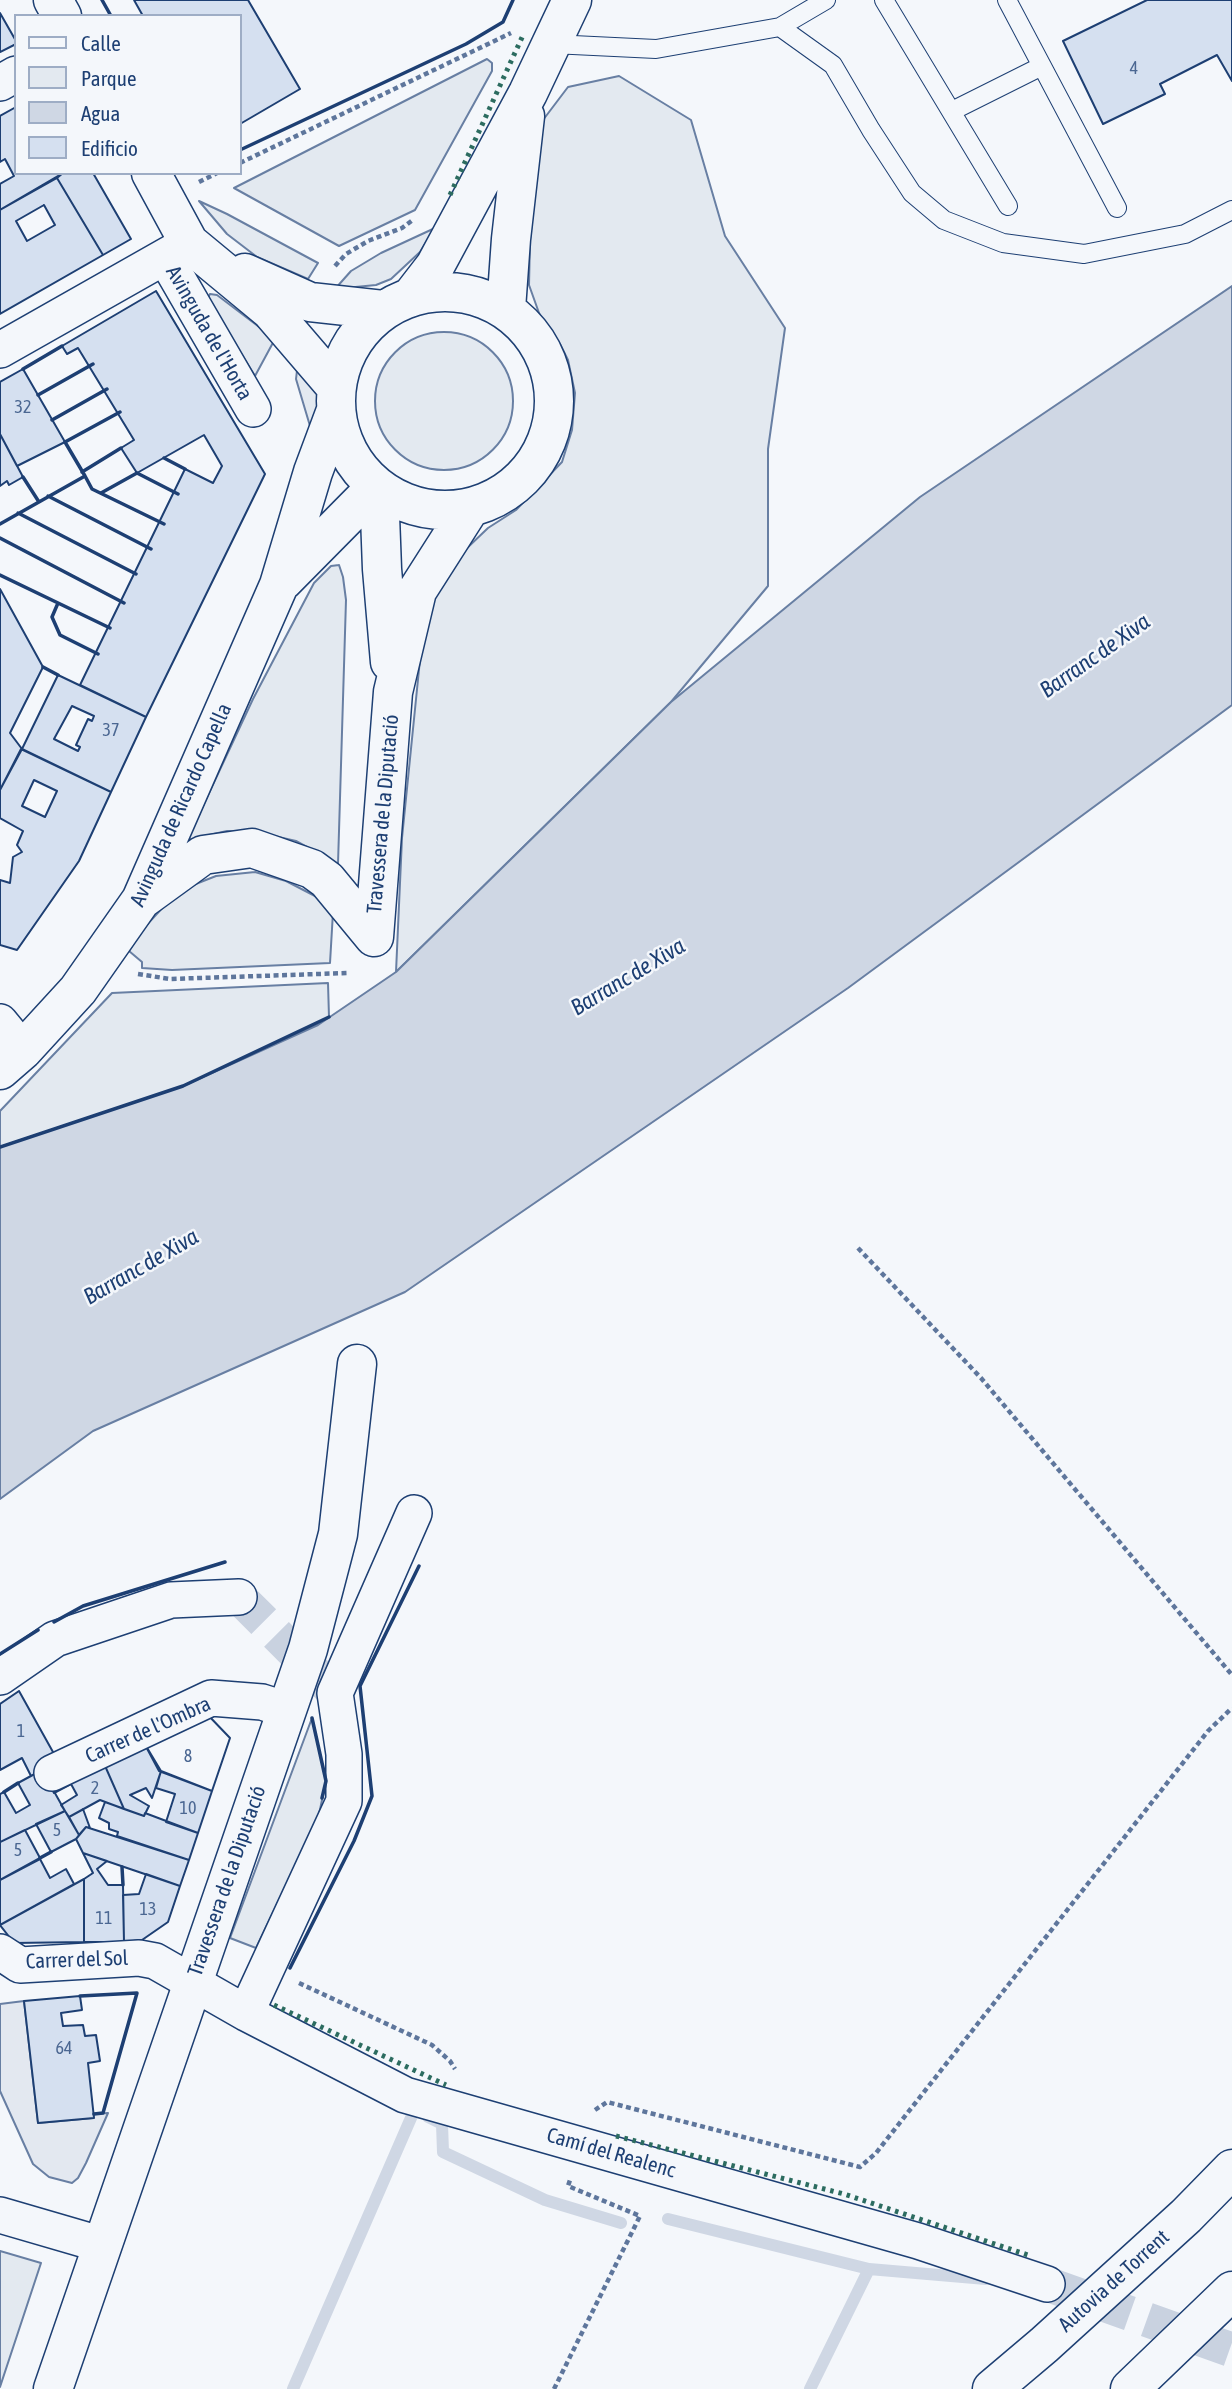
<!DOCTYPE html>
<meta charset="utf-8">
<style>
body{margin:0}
#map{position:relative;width:1232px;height:2389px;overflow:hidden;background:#f4f7fb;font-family:"Asap Condensed",sans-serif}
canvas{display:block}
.legend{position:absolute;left:14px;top:14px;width:228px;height:161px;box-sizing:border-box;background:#f4f7fb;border:2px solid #9eadc5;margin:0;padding:9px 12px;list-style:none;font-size:21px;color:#1d3f73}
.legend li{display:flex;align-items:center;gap:14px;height:35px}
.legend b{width:35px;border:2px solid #9eadc5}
</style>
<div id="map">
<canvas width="1232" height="2389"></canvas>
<ul class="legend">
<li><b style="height:9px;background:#f4f7fb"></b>Calle</li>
<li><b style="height:19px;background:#e3e9f0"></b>Parque</li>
<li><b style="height:19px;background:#cfd7e4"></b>Agua</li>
<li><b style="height:19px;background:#d5e0f0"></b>Edificio</li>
</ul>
</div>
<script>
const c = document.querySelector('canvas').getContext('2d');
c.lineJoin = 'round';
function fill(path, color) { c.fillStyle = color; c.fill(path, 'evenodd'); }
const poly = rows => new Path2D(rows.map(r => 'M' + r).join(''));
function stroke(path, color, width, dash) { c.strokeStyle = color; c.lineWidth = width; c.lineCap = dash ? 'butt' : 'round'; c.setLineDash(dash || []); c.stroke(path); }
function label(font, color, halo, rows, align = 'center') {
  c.font = font + ' "Asap Condensed",sans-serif'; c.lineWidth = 5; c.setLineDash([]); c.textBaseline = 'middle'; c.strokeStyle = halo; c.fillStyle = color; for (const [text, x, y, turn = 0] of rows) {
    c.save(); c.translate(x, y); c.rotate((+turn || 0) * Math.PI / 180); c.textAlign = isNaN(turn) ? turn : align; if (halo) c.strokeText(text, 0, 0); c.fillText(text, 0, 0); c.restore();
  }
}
const green = poly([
 [487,59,492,63,492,71,415,210,339,246,234,188,487,59],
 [619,76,691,120,725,236,785,328,768,449,768,586,671,702,396,972,402,838,425,610,441,573,488,528,516,510,562,462,572,430,575,393,568,360,560,344,549,332,539,313,529,285,530,240,543,120,568,87,619,76],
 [199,201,227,214,318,263,308,279,257,257,227,234,199,201],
 [435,228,420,252,391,279,376,285,335,289,351,271,381,253,435,228],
 [210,294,217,295,275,339,255,376,207,299,210,294],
 '375 401a69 69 0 1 1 138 0a69 69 0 1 1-138 0Z',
 [298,362,319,386,322,402,313,436,296,379,298,362],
 [339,565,343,577,346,600,338,864,296,841,261,833,227,831,187,840,253,699,314,583,331,566,339,565],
 [255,872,286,881,315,896,333,912,330,963,172,970,142,968,142,962,129,951,142,930,178,891,216,876,255,872],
 [328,983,329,1017,318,1025,183,1086,0,1147,0,1111,112,993,328,983],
 [312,1718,326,1781,318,1819,256,1948,230,1938,312,1718],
 [0,2251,41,2263,0,2387,0,2251]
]);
const parking = poly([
 [24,2001,38,2123,93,2118,94,2114,108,2113,86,2163,78,2178,72,2183,49,2177,33,2164,0,2091,0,2004,24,2001]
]);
const water = poly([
 [1232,286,1232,705,848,988,405,1292,93,1431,0,1499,0,1147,183,1086,318,1025,396,972,671,702,920,497,1232,286]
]);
const stream = poly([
 [428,2117,442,2124,443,2152,545,2200,621,2223],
 [668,2219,869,2269,986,2279],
 [293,2389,414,2111],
 [810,2389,869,2269]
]);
const building = poly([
 [134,0,248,0,300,89,240,124,240,16,143,16,134,0],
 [1147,0,1232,0,1232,81,1217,55,1160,84,1165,94,1103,124,1063,41,1147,0],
 [0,13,16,41,16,44,0,52,0,13],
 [16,107,16,173,63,173,0,210,0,184,14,176,5,159,0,162,0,116,16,107],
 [63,173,93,173,131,239,103,255,57,178,63,173],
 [57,178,103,255,0,314,0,210,57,178],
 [44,205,55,225,27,241,16,221,44,205],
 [156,291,265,474,146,717,80,685,185,469,213,483,222,466,204,435,137,473,121,448,134,440,78,348,67,354,62,346,156,291],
 [23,369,65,442,17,466,0,434,0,382,23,369],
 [0,434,23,477,9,485,7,481,0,486,0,434],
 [0,589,43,667,10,733,22,749,0,790,0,589],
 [58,675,146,717,111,792,22,749,58,675],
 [72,706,94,716,92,721,88,719,76,745,80,747,78,751,54,739,72,706],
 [21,749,111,792,79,861,17,950,0,945,0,880,10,883,13,857,22,852,17,845,23,831,0,818,0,790,21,749],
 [34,780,57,791,45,817,22,806,34,780],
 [19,1691,58,1761,31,1776,22,1758,0,1770,0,1704,19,1691],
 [206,1713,230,1738,212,1791,159,1771,143,1741,206,1713],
 [206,1713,230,1738,212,1791,159,1771,143,1741,206,1713],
 [143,1741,161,1771,152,1798,146,1788,130,1795,149,1806,144,1816,124,1809,102,1759,143,1741],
 [102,1759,124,1809,100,1800,69,1817,61,1805,77,1795,71,1784,54,1793,49,1784,102,1759],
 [42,1770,65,1811,0,1842,0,1794,4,1792,16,1813,30,1805,18,1783,42,1770],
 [161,1771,212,1791,198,1833,166,1822,175,1794,156,1788,161,1771],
 [105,1802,144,1816,145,1813,198,1833,189,1860,117,1836,118,1832,109,1829,109,1823,99,1818,105,1802],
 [83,1809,90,1828,86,1827,79,1835,69,1817,83,1809],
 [65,1811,79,1835,76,1839,51,1852,36,1824,65,1811],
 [86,1827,189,1860,180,1886,83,1853,76,1839,86,1827],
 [25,1830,40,1858,0,1880,0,1842,25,1830],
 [83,1853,107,1861,97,1869,108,1885,123,1885,124,1942,84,1942,84,1879,93,1873,83,1853],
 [40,1859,50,1878,66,1869,74,1884,0,1925,0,1880,40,1859],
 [146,1874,180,1886,168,1922,142,1940,124,1942,123,1895,139,1894,146,1874],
 [84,1879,84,1942,14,1943,0,1925,84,1879],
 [80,1996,82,2010,61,2013,63,2026,83,2025,85,2036,96,2035,100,2061,88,2063,94,2118,38,2123,24,2001,80,1996]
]);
const streetTunnel = poly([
 [239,1597,335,1693],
 [1047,2284,1232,2350]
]);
const path = poly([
 [240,163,511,33],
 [199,182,217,173],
 [335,266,346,254,368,241,402,228,414,219],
 [138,974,170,979,348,973],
 [858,1248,981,1378,1232,1675],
 [299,1983,432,2045,450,2061,455,2069],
 [595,2110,607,2102,860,2167,876,2153,1208,1731,1232,1708],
 [554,2389,640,2216,568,2186,570,2180]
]);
const lane = poly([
 [884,0,1008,206],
 [1007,0,1117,208],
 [780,27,826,0],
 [552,44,656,49,780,27,833,65,871,130,912,193,944,220,1003,243,1084,254,1185,234,1232,210],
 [952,111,1042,66]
]);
const street = poly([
 [0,83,16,74],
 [165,257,253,409],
 [0,350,189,243],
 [0,1022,23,1050],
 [0,1677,55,1639,171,1600,239,1597],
 [52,1773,211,1698,262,1702,287,1710],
 [0,1952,20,1965,139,1958,155,1961,246,2013,405,2095,918,2241,1047,2284],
 [246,2013,344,1801,344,1754,335,1693,414,1513],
 [0,2215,103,2245]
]);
const secondary = poly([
 [53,0,62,16],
 [151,173,189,243,270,310,336,387],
 [245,273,310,302,383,310],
 '336 401a109 109 0 1 1 218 0a109 109 0 1 1-218 0Z',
 [411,297,435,266,528,93,572,0],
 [506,309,511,239,525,116],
 [379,489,382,569,390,662],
 [283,581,376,487],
 [141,900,203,855,252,848,312,869,327,880,374,937],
 [374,937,393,692,417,591,468,511],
 [0,1070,23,1050,78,990,141,900,279,585,313,472,335,413],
 [53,2389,308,1649,338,1534,357,1364]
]);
const highway = poly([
 [992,2389,1044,2345,1186,2216,1232,2169],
 [1130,2389,1232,2291]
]);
const hedge = poly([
 [450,195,524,33],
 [274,2005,446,2085],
 [616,2136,844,2194,1028,2255]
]);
const wall = poly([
 [102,0,111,16],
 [240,150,466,44,503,22,513,0],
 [23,369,62,346],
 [38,395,93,364],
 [52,420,107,389],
 [164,458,185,469],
 [82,472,121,448],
 [85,476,92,489,164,524],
 [23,477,39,502],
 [101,493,137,473,178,494],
 [48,496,151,549],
 [18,513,136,574],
 [0,524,85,476,65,442,120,412],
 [0,538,124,603],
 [0,575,110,628],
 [58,603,52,617,60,635,98,654],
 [43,667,58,675],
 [0,1147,183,1086,329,1017],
 [54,1622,83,1606,225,1562],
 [0,1654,38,1630],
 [312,1718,326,1781,322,1798],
 [4,1792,18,1783],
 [40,1858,51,1852],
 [122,1867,123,1885],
 [290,1968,354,1841,372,1796,360,1686,419,1566],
 [80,1996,137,1993,103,2113,94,2114]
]);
const numberNames = [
 ["4",1134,68],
 ["32",23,407],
 ["37",111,730],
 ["1",21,1731],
 ["8",188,1756],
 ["2",95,1788],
 ["10",188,1808],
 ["5",57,1830],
 ["5",18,1850],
 ["13",148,1909],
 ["11",104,1918],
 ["64",64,2048]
];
const streetNames = [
 ["Avinguda de l'Horta",209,333,60],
 ["Avinguda de Ricardo Capella",181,805,-66],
 ["Travessera de la Diputació",383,814,-85],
 ["Carrer de l'Ombra",148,1730,-24],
 ["Travessera de la Diputació",227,1881,-71],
 ["Carrer del Sol",77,1960,-2],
 ["Camí del Realenc",611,2153,16],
 ["Autovia de Torrent",1114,2281,-42]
];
const waterNames = [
 ["Barranc de Xiva",1095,656,-35],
 ["Barranc de Xiva",628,977,-31],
 ["Barranc de Xiva",141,1267,-30]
];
fill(green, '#e3e9f0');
stroke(green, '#687fa3', 2);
fill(parking, '#e3e8f0');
stroke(parking, '#687fa3', 2);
fill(water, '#cfd7e4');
stroke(water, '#687fa3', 2);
stroke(stream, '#cfd7e4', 12);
fill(building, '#d5e0f0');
stroke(building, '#1d3f73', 2);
stroke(streetTunnel, '#c9d2e0', 35, [35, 18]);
stroke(lane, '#1d3f73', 20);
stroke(street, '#1d3f73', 38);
stroke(secondary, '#1d3f73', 41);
stroke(highway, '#1d3f73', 41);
stroke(path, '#5e769c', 4.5, [5, 3.5]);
stroke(lane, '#f4f7fb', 18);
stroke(street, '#f4f7fb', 35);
stroke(secondary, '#f4f7fb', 38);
stroke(highway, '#f4f7fb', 38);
stroke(hedge, '#2c6c60', 5, [3.5, 5]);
stroke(wall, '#1d3f73', 3.5);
label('18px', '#4b6792', null, numberNames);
label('21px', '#1d3f73', '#f4f7fb', streetNames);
label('italic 23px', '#1d3f73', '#f4f7fb', waterNames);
</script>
